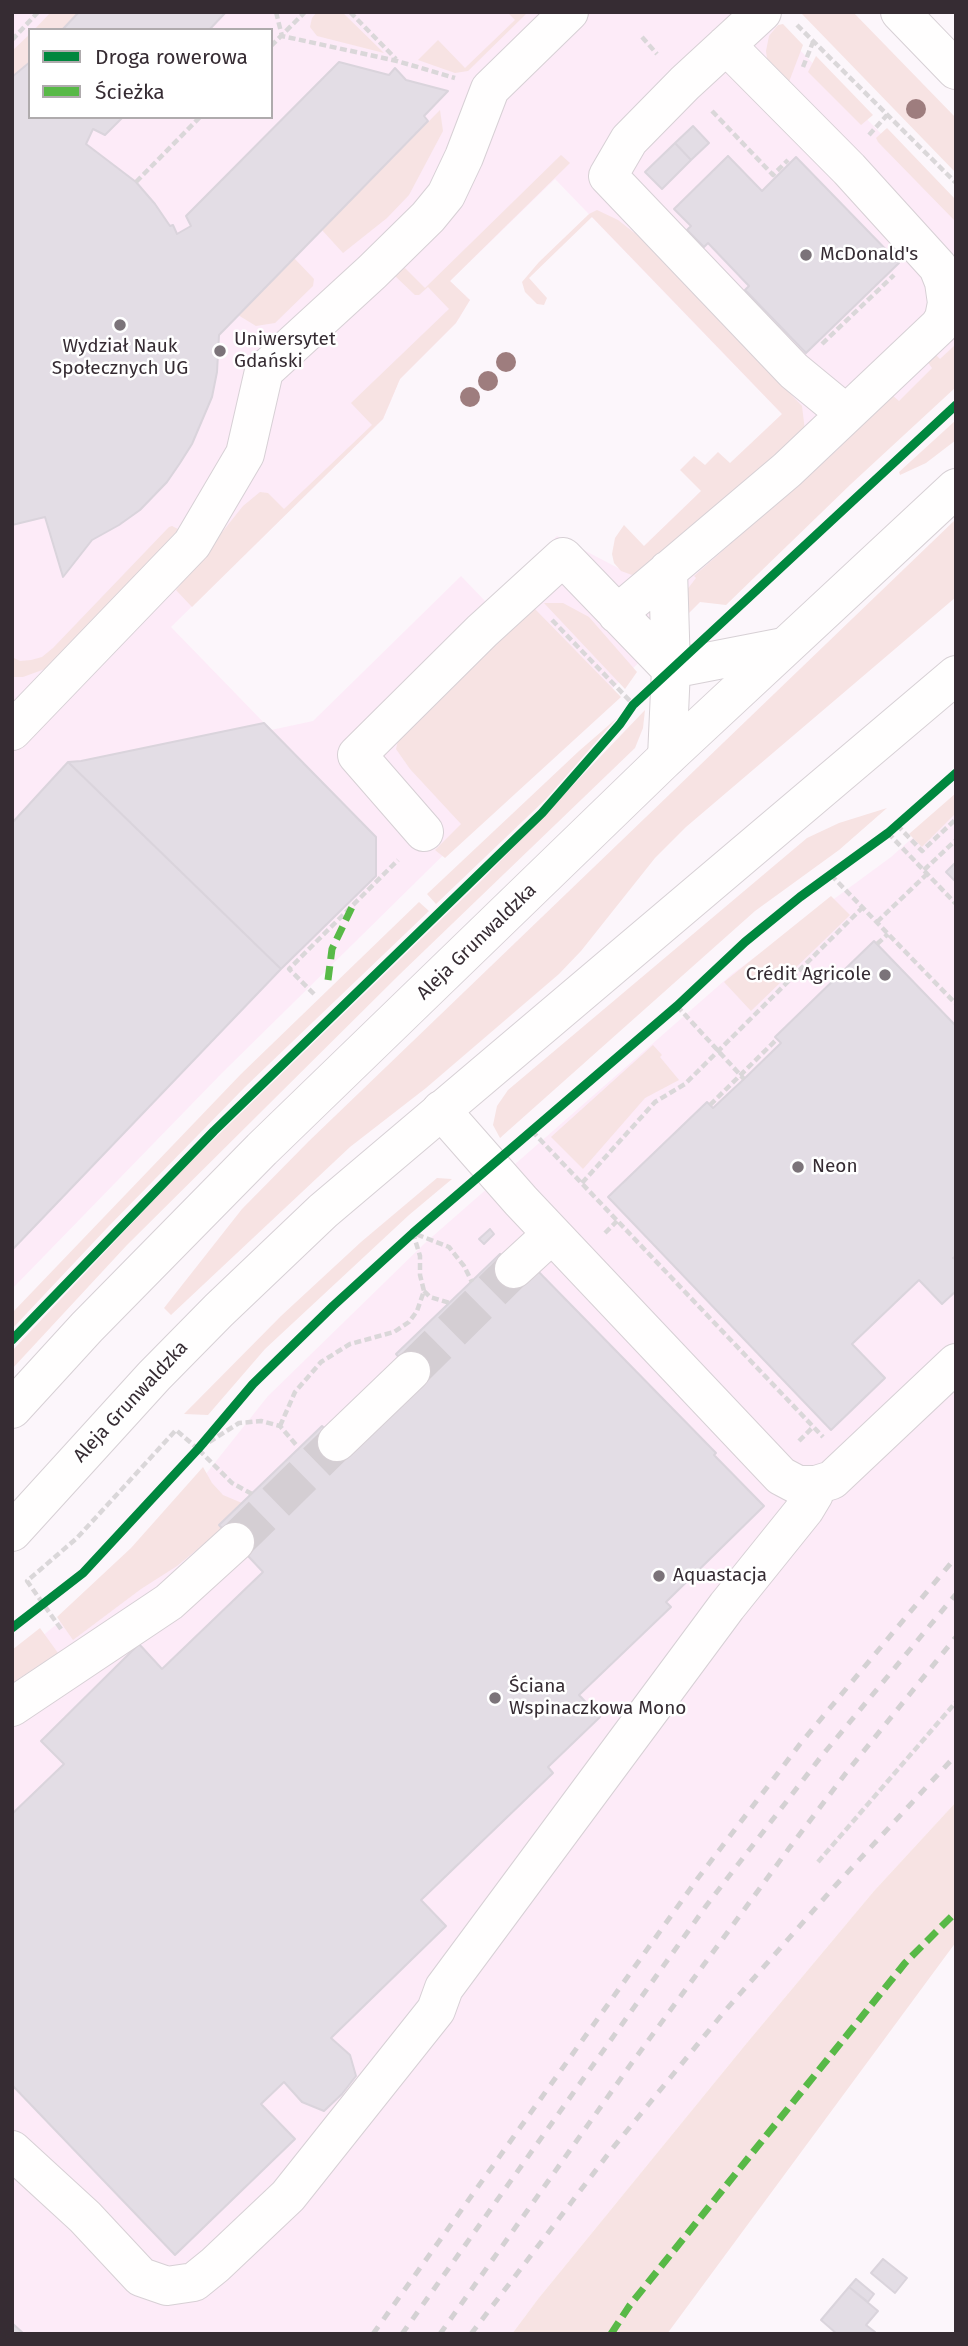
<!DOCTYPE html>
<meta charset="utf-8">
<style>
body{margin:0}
#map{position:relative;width:968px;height:2346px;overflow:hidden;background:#fcf6fb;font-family:"Fira Sans",sans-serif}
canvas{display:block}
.frame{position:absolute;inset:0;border:14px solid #362c33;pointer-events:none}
.legend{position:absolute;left:28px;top:28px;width:245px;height:91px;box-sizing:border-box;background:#fff;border:2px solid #afabad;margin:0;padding:9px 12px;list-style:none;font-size:21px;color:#362c33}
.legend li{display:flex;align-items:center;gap:14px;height:35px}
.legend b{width:35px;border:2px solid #afabad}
</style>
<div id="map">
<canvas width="968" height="2346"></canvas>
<div class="frame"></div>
<ul class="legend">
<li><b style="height:9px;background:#00873e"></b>Droga rowerowa</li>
<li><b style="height:9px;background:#58b947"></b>Ścieżka</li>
</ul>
</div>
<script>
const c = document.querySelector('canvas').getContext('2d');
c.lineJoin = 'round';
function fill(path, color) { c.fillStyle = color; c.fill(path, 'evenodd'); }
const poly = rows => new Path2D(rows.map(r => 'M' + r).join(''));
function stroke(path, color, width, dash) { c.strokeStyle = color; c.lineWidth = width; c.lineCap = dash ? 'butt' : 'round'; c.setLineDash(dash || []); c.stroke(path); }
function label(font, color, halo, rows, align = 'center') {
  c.font = font + ' "Fira Sans",sans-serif'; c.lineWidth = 5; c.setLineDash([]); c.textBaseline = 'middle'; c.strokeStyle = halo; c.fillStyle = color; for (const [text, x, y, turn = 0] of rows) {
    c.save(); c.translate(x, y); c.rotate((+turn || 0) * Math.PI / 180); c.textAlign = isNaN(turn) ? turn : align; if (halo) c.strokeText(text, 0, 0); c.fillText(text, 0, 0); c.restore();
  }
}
const built = poly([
 [12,12,763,12,956,211,956,344,683,619,222,1073,12,1289],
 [30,30,271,30,271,117,30,117],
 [555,179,782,414,620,569,557,536,487,603,461,576,313,721,271,730,171,627,383,419,400,379,456,323,470,300,450,281],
 [956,799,956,1802,874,1891,746,2044,538,2299,512,2334,12,2334,12,1661,92,1595,201,1480,268,1396,425,1243,732,974,891,857]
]);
const green = poly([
 [51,12,79,12,62,30,34,30],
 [317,12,342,12,384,53,317,36,310,27,312,18],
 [507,12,528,12,468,71,455,73,418,60,438,40,465,68,515,20],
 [800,12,853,12,956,118,956,173],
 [783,24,803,45,787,87,768,66,766,51,769,36,778,25],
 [30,34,30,62,12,77,12,51],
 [816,56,873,115,861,125,808,72],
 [440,110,443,131,409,195,387,218,343,253,322,230],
 [887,128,956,200,956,222,878,142,876,138],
 [561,155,570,163,450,281,470,300,456,323,400,379,383,419,192,607,176,590,243,506,260,492,268,493,284,509,372,425,351,403,449,309,428,287,419,295,415,295,394,275,405,268,425,288],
 [597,210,618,220,637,235,802,406,805,431,639,572,632,575,621,571,614,563,612,554,615,538,624,525,644,546,701,491,680,470,694,456,705,465,718,452,730,463,782,414,592,217,529,278,547,298,544,305,537,304,525,292,522,282,539,262,589,214],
 [294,258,314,279,313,286,275,323,256,326,238,315],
 [956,344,956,387,851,484,726,605,700,602,683,619,683,595,696,578,694,576,836,451,892,395,899,401,932,368,927,361,935,354,940,359],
 [956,420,956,440,926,463,900,475,899,472],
 [956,519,956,597,686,827,655,858,581,951,559,974,426,1088,350,1147,171,1315,164,1308,242,1209,309,1141],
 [172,526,178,529,178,533,45,669,23,677,12,677,12,657,20,661,31,660,42,657,53,648,169,527],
 [544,603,563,603,589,617,637,672,625,689],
 [533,607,621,697,445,858,435,850,461,824,410,769,396,749,400,732],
 [645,710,643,728,635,748,400,974,127,1245,12,1369,12,1351,181,1171,483,879],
 [617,718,546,799,436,904,427,894,579,751],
 [956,793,956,813,922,847,909,834],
 [887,808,839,850,755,911,500,1138,493,1125,497,1106,508,1090,807,838,839,823],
 [831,896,850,915,751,1011,724,982],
 [419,902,429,911,245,1087,107,1228,12,1329,12,1313,241,1074],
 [653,1045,662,1055,660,1057,679,1080,645,1098,583,1169,551,1137],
 [437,1178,452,1179,409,1215,265,1349,208,1415,184,1414,281,1316,361,1242],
 [203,1467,212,1483,223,1495,242,1503,219,1525,222,1529,177,1566,141,1589,73,1640,57,1617,131,1548],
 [40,1628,58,1653,12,1683,12,1650],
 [956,1802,956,1942,667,2334,512,2334,538,2299,746,2044,874,1891]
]);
const building = poly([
 [79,12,226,12,209,30,62,30,79,12],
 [30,62,30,117,123,117,105,135,93,129,86,144,136,182,155,204,170,226,173,225,177,234,191,226,186,216,339,62,389,75,395,68,406,80,448,91,424,116,428,121,219,335,217,372,212,397,192,444,180,463,167,482,140,510,119,525,92,540,63,577,45,517,12,525,12,77,30,62],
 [693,126,709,143,691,160,675,143,693,126],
 [675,143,691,160,662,189,645,172,675,143],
 [728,156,762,191,796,157,899,263,806,353,745,290,749,286,708,243,704,247,687,230,691,226,674,209,728,156],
 [264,723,376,837,376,876,281,969,68,762,81,761,264,723],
 [68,762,281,969,12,1250,12,823,68,762],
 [956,862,956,882,946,872,956,862],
 [874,941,956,1026,956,1256,953,1258,956,1260,956,1291,942,1304,919,1280,852,1344,885,1378,831,1430,608,1197,707,1102,713,1108,744,1079,781,1043,775,1037,874,941],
 [490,1229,494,1234,484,1244,479,1239,490,1229],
 [500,1254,521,1276,532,1265,716,1453,714,1455,764,1506,666,1602,671,1607,579,1695,600,1717,548,1767,553,1773,421,1900,446,1926,331,2038,350,2055,356,2076,342,2094,324,2111,302,2102,284,2082,261,2104,295,2139,175,2255,12,2085,12,1814,64,1764,41,1741,139,1644,162,1669,263,1572,219,1525,322,1426,343,1448,411,1371,396,1354,500,1254],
 [883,2259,907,2278,895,2293,871,2273,883,2259],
 [856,2279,874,2294,868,2302,849,2287,856,2279],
 [849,2287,878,2311,866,2325,875,2332,874,2334,837,2334,821,2320,849,2287],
 [12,2323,24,2334,12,2334,12,2323]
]);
const minorTunnel = poly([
 [411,1371,514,1269],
 [235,1542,337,1442]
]);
const path = poly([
 [276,12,282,36,397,61,455,78],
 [350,12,396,59],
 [797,25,956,183],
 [642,37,657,54],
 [12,40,38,12],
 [271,46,305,12],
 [803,67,813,42],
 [712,111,773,175,788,160],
 [869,135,887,115],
 [136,182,200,117],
 [822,344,894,275],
 [552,620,631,702],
 [897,825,922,851,956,819],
 [888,833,956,904],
 [924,870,956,840],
 [831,875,956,1004],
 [877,922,927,874],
 [877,944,888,934],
 [314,994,289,969,398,860],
 [677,1006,744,1079],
 [710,1105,777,1039],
 [532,1131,823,1437],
 [582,1183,655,1102,685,1084,862,908],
 [605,1233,617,1221],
 [424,1291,430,1297,450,1303],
 [280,1426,295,1392,321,1362,350,1344,394,1332,409,1322,417,1311,424,1291,420,1275,420,1256,413,1233,449,1247,464,1266,472,1282],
 [799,1441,813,1427],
 [252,1494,232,1483,198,1449,239,1423,261,1421,280,1426,298,1447],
 [61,1629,27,1581,77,1538,176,1430,198,1449],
 [818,1862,956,1702]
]);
const minor = poly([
 [762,12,685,83,629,140,608,176,794,371,845,413],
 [900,12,956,70],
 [617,614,787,470,939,326,944,318,947,303,944,282,938,267,849,169,726,45],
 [671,669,784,647],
 [12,731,192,544,245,454,264,371,372,272,428,217,446,195,464,157,490,89,569,12],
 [667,757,671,669,668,570],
 [424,832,357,755,482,631,563,557,671,669],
 [441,1110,521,1201,781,1476,798,1485,816,1485,832,1480,956,1363],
 [514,1269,552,1234],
 [337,1442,411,1371],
 [12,1707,169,1602,235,1542],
 [12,2150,85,2217,141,2277,167,2286,194,2282,215,2265,288,2196,436,2010,444,1988,727,1606,805,1509,814,1494,816,1485]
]);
const major = poly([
 [12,1409,87,1327,262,1149,667,757,956,488],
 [12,1532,154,1376,219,1310,323,1211,956,675]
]);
const rail = poly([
 [373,2334,698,1878,800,1744,956,1557],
 [402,2334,706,1906,820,1758,956,1594],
 [440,2334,631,2064,790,1847,846,1773,956,1637],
 [471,2334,612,2149,724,2012,835,1886,956,1755]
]);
const quiet = poly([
 [328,980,332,949,352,907],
 [611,2334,630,2305,905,1963,956,1912]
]);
const cycleway = poly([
 [12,1340,214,1131,542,813,620,724,633,705,956,405],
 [12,1628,83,1573,198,1449,253,1384,333,1306,413,1233,677,1006,745,942,800,897,888,833,956,773]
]);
const trees = [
 [916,109],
 [506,362],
 [488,381],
 [470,397]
];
const markers = [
 [806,255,7,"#7b7379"],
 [120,325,7,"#7b7379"],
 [220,351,7,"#7b7379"],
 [885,975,7,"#7b7379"],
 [798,1167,7,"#7b7379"],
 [659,1576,7,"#7b7379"],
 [495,1698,7,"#7b7379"]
];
const poiNames = [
 ["McDonald's",820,255],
 ["Uniwersytet",234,340],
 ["Gdański",234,362],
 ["Wydział Nauk",120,347,"center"],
 ["Społecznych UG",120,369,"center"],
 ["Crédit Agricole",871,975,"right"],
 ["Neon",812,1167],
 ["Aquastacja",673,1576],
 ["Ściana",509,1687],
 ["Wspinaczkowa Mono",509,1709]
];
const streetNames = [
 ["Aleja Grunwaldzka",477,942,-44],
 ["Aleja Grunwaldzka",131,1402,-47]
];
fill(built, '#fdebf8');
fill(green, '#f7e3e3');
fill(building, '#e3dde5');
stroke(building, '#dad4dc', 2);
stroke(minorTunnel, '#d4ced3', 38, [38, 19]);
stroke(minor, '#d7d0d5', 40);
stroke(major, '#d7d0d5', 40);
stroke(path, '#dad7d9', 4.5, [7, 3.5]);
stroke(minor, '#fffefe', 38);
stroke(major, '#fffefe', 38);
stroke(rail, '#d4d1d3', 5, [9, 9]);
stroke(quiet, '#58b947', 7, [14, 7]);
stroke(cycleway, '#00873e', 9);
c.fillStyle = '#9e7d7e';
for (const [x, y] of trees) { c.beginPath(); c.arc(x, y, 10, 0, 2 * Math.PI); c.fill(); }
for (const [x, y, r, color] of markers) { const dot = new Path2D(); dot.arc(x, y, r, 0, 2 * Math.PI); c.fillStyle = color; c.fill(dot); stroke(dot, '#fff', 2.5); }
label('19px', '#362c33', '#fff', poiNames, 'left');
label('19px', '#362c33', '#fff', streetNames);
</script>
